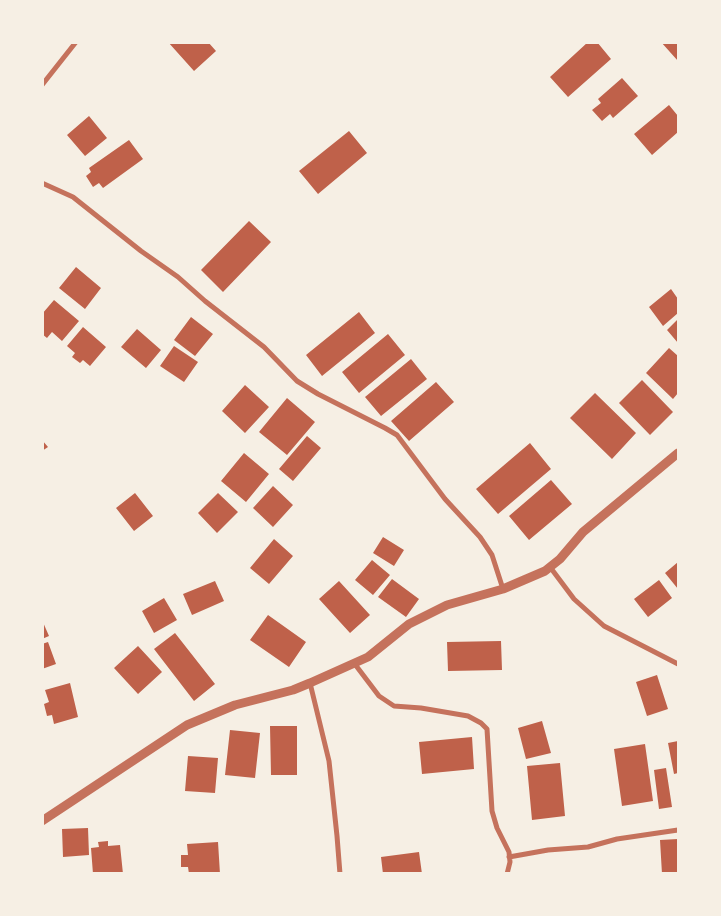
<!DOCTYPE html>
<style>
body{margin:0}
#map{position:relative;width:721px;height:916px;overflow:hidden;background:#f6efe4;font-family:"Varela Round",sans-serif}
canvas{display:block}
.frame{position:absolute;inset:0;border:44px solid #f6efe4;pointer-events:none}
</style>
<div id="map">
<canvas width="721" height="916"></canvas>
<div class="frame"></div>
</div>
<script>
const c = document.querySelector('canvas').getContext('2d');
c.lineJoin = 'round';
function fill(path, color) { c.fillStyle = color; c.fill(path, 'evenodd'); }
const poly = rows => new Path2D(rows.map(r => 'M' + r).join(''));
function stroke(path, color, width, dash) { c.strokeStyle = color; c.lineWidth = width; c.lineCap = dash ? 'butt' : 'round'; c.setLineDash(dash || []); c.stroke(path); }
const building = poly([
 [168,42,208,42,216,51,194,71],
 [588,42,597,42,611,59,568,97,550,77],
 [661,42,678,42,678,61],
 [622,78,638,96,613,118,610,114,602,121,592,110,601,103,598,99],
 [669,105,678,116,678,132,652,155,634,134],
 [89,116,107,138,85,156,67,135],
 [349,131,367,153,318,194,299,171],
 [129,140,143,159,103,188,99,183,93,187,86,176,91,172,89,168],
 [249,221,271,242,223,292,201,270],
 [76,267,101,288,85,309,59,288],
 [671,289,678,299,678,313,663,326,649,307],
 [54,300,79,321,62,341,52,332,47,338,42,334,42,314],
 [359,312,375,333,322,376,306,355],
 [191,317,213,334,195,356,174,340],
 [678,319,678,343,667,330],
 [83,327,106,347,90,366,83,360,80,363,72,357,75,353,67,346],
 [137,329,161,350,146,368,121,347],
 [388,334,405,355,359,393,342,372],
 [174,346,198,362,184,382,160,366],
 [669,348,678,356,678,393,673,399,646,373],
 [411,359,427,379,381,416,365,397],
 [642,380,673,412,650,435,619,403],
 [436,382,454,402,409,441,391,421],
 [245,385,269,407,245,433,222,411],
 [595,393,636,433,612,459,570,418],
 [287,398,315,422,287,455,259,432],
 [307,436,321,448,293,481,279,469],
 [42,440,48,447,42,451],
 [530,443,551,469,498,514,476,489],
 [244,453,269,474,246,502,221,481],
 [551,480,572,504,529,540,509,516],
 [273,486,293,505,273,527,253,508],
 [135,493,153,516,134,531,116,508],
 [218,493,238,512,217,533,198,513],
 [383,537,404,550,394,566,373,553],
 [274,539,293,556,269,584,250,568],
 [372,560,390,575,373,595,355,580],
 [678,562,678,589,665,573],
 [392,579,419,599,406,617,378,597],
 [659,580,672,598,648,617,634,599],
 [215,581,224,601,192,615,183,594],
 [339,581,370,615,350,633,319,599],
 [164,598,177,620,154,633,142,611],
 [268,615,306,642,289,667,250,640],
 [42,620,49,636,42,639],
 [175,633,215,684,194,701,154,649],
 [501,641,502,670,448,671,447,642],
 [48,642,56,664,42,669,42,644],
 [138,646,162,672,138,694,114,668],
 [657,675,668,709,647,716,636,682],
 [70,683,78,717,54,724,52,715,47,716,44,704,49,702,45,690],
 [542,721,551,753,526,759,518,728],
 [270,726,297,726,297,775,271,775],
 [230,730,260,733,255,778,225,775],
 [472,737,474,769,422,774,419,742],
 [678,741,678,773,674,774,668,743],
 [645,744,653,801,622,806,614,749],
 [188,756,218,758,215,793,185,791],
 [560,763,565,816,532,820,527,766],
 [666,768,672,807,659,809,654,770],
 [88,828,89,855,63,857,62,829],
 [678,839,678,874,662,874,660,840],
 [108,841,108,846,120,845,123,874,93,874,91,848,99,847,98,842],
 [218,842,220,874,189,874,188,867,181,867,181,855,188,855,187,844],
 [419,852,422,874,383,874,381,857]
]);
const minor = poly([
 [42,85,76,42],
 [42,183,73,197,141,251,178,277,205,301,264,347,297,381,318,394,385,428,397,435,445,499,480,537,492,555,503,589],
 [550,567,574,599,604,626,678,664],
 [354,663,379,696,394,706,421,708,468,716,481,723,487,729,492,811,497,828,509,852,510,862,507,874],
 [310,683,329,761,337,836,340,874],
 [509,857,548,850,588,847,617,839,678,830]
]);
const tertiary = poly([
 [42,821,187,725,235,705,293,690,310,683,368,657,409,624,447,605,503,589,545,571,560,559,583,532,678,453]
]);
fill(building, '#bf614a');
stroke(minor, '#c5725c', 5);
stroke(tertiary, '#c5725c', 9);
</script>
